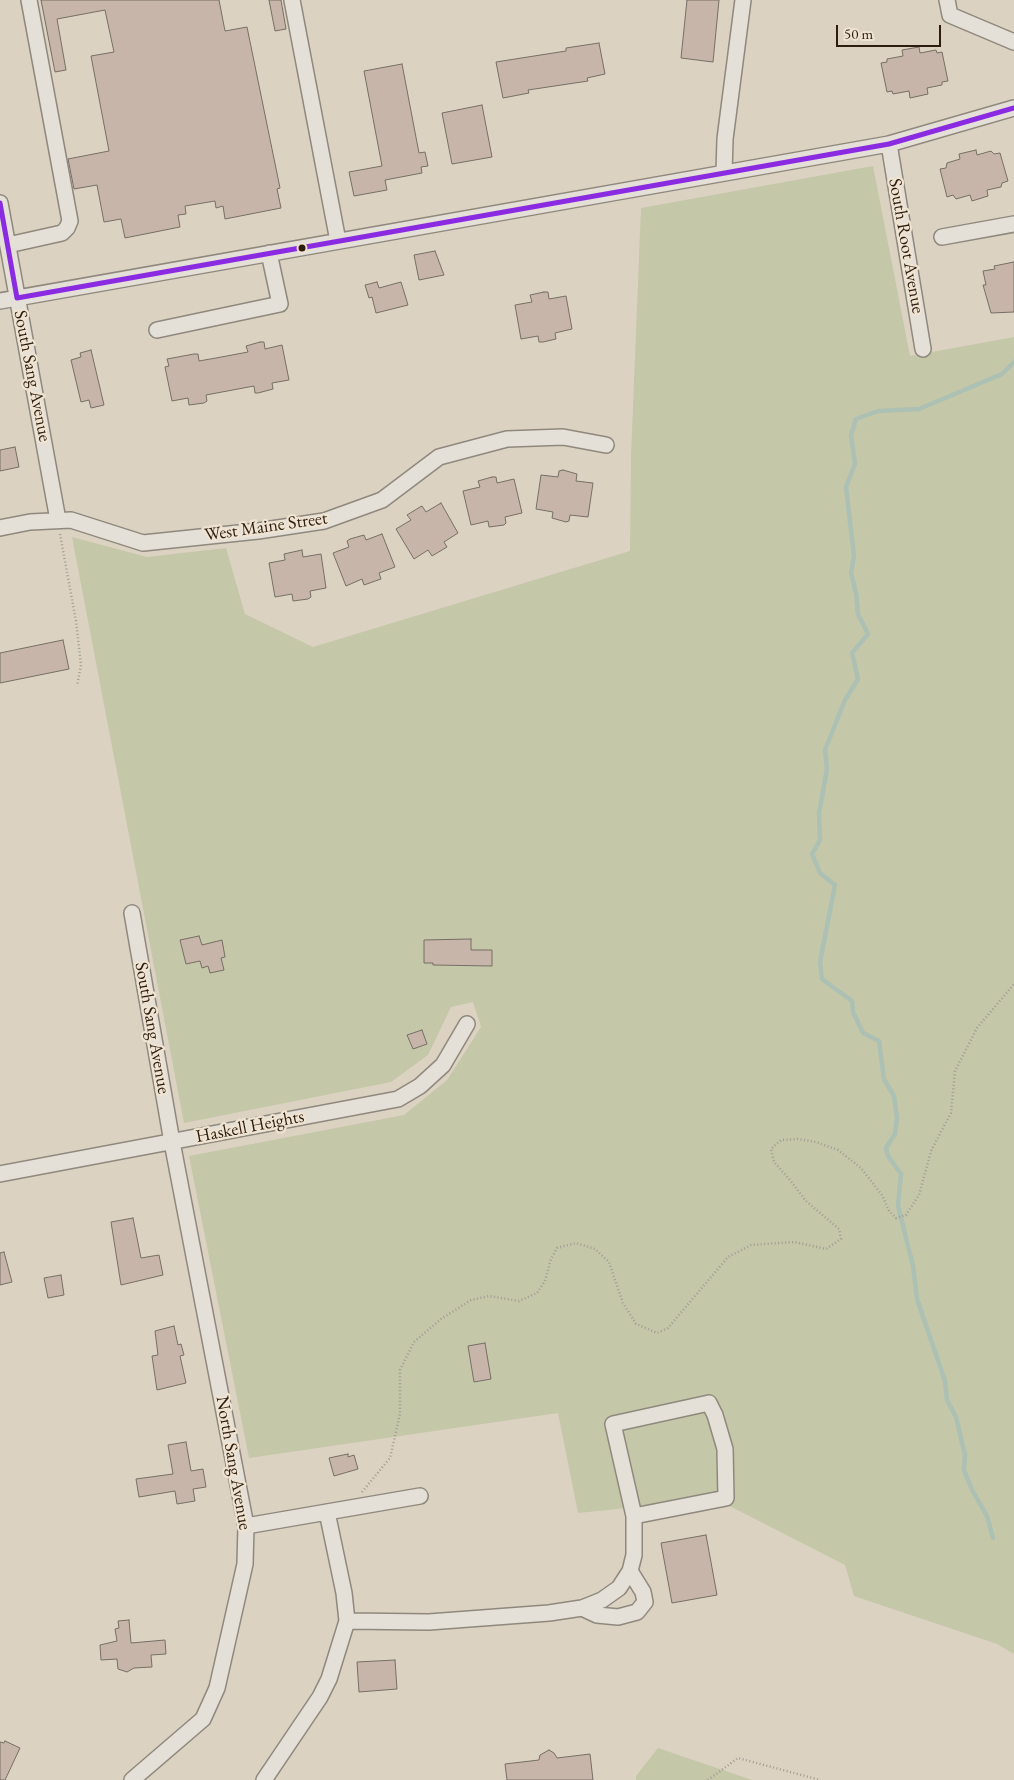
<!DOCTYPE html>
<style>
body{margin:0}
#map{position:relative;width:1014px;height:1780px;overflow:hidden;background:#dcd2c2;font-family:"EB Garamond",serif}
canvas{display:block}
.scale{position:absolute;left:836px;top:25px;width:105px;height:22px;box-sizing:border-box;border:2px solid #2c1d10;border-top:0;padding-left:6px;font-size:15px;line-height:18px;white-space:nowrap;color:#2c1d10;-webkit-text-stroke:4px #efe3d1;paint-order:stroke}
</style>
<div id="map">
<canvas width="1014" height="1780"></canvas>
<div class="scale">50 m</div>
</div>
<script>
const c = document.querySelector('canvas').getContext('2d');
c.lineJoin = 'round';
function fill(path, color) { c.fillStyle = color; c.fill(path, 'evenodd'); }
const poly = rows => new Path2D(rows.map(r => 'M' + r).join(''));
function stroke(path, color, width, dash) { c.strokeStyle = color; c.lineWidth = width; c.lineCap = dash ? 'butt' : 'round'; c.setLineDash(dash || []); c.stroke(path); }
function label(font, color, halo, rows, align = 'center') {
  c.font = font + ' "EB Garamond",serif'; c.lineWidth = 4.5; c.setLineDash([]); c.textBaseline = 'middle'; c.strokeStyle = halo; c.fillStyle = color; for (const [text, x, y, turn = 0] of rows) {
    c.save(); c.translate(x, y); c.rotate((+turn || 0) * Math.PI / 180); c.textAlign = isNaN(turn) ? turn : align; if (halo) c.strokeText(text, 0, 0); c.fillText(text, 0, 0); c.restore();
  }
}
const green = poly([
 [873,166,910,356,1014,337,1014,1654,997,1644,854,1596,845,1565,716,1499,578,1513,558,1413,249,1458,189,1156,404,1115,447,1080,481,1027,473,1002,451,1007,428,1055,391,1082,184,1123,72,537,147,557,226,548,245,614,313,647,630,551,631,456,641,208],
 [658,1748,752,1780,636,1780,636,1776]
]);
const stream = poly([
 [993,1538,987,1516,972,1490,964,1470,965,1455,956,1417,947,1400,945,1381,917,1299,913,1266,898,1206,901,1174,888,1156,886,1148,895,1134,897,1118,894,1096,884,1079,879,1041,863,1033,853,1012,852,1001,822,979,820,962,835,885,820,873,812,854,820,840,819,813,827,769,825,750,845,700,858,679,852,653,868,634,858,614,856,593,851,573,854,556,846,487,855,464,851,435,856,419,878,411,919,409,1002,374,1014,362]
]);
const building = poly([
 [41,0,219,0,225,31,247,27,280,188,277,189,281,208,225,219,223,206,216,208,215,201,185,206,186,214,178,215,180,227,125,238,121,219,104,222,97,185,74,189,68,159,109,151,91,56,114,52,105,10,57,19,66,70,55,72,41,0],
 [269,0,281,0,286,29,275,31,269,0],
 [687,0,719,0,713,62,681,58,687,0],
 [599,43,605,74,587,78,588,81,528,90,529,93,503,98,496,62,566,51,566,48,599,43],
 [919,47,920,53,936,50,937,53,942,52,948,81,942,82,942,85,927,88,928,94,910,98,909,91,893,94,892,91,887,92,881,63,887,62,887,59,903,56,902,50,919,47],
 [402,64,419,153,425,152,428,166,421,167,422,173,385,180,387,190,354,196,349,172,382,166,364,71,402,64],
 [482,105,492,157,452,164,442,113,482,105],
 [976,150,977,155,991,151,994,154,1000,153,1008,181,1002,183,1001,187,987,190,988,196,972,201,970,195,956,199,953,195,947,197,940,169,946,168,947,163,960,159,959,154,976,150],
 [435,251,444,275,419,280,414,255,435,251],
 [1014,262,1014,312,991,313,983,285,986,285,983,271,995,269,994,266,1014,262],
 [377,282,379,288,401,282,408,305,376,313,372,297,369,298,365,285,377,282],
 [544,292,548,292,549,299,566,296,572,329,555,333,556,339,543,342,539,342,538,336,521,339,515,305,532,302,530,295,544,292],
 [260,342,264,342,265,349,282,345,289,380,272,383,273,389,258,393,255,393,254,386,206,395,207,401,204,403,189,405,188,398,172,401,165,367,169,366,167,359,194,354,198,354,199,361,216,358,248,352,246,346,260,342],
 [91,350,104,405,91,408,89,400,81,402,71,360,81,357,80,353,91,350],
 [15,447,19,467,0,471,0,450,15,447],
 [563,470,577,474,576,481,593,483,588,517,570,515,569,521,566,522,552,518,553,512,536,509,541,475,558,477,559,471,563,470],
 [492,477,496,477,497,483,514,479,522,513,505,517,506,523,504,525,489,527,488,521,471,525,463,491,480,487,478,481,492,477],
 [441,503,458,533,444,542,447,547,432,556,428,550,414,559,396,529,411,520,407,515,420,507,422,506,426,512,441,503],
 [382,534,395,567,379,573,381,579,378,580,364,585,362,579,346,586,333,553,349,547,347,541,350,539,364,535,366,540,382,534],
 [302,550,303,557,321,554,326,588,310,591,311,597,308,599,293,601,292,594,275,597,269,563,285,560,284,554,302,550],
 [63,640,69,669,0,683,0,653,63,640],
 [199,936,202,945,222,940,225,957,221,958,224,970,210,973,208,966,202,968,200,961,186,964,180,940,199,936],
 [471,939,471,950,492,950,492,966,433,965,433,963,424,963,424,940,471,939],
 [422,1030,427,1044,413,1049,407,1035,422,1030],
 [133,1218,141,1258,159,1255,163,1275,121,1285,111,1222,133,1218],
 [4,1252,12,1282,0,1285,0,1253,4,1252],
 [61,1275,64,1295,48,1298,44,1278,61,1275],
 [174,1326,178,1345,181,1344,184,1355,180,1356,186,1383,157,1390,152,1356,158,1355,155,1331,174,1326],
 [485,1343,491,1379,474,1382,468,1346,485,1343],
 [186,1442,191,1471,203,1469,206,1487,193,1489,195,1501,177,1504,175,1491,139,1497,136,1479,173,1474,168,1445,186,1442],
 [348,1454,348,1457,354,1455,358,1469,334,1476,329,1458,348,1454],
 [706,1535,717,1595,672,1603,661,1543,706,1535],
 [129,1620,131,1643,165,1640,166,1654,151,1655,152,1667,134,1668,127,1672,118,1669,117,1659,101,1660,100,1645,117,1641,115,1629,119,1628,118,1621,129,1620],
 [395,1660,397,1689,359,1692,357,1662,395,1660],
 [5,1741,20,1748,5,1780,0,1780,0,1742,4,1743,5,1741],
 [549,1750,554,1753,557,1758,590,1754,593,1780,507,1780,505,1764,539,1760,540,1755,549,1750]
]);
const path = poly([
 [60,534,76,621,81,665,77,686],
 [362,1492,390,1458,400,1414,400,1370,414,1342,441,1319,471,1300,489,1296,519,1301,537,1293,545,1281,551,1259,557,1248,576,1243,595,1249,609,1262,623,1303,636,1324,657,1333,668,1328,728,1257,751,1245,794,1242,826,1249,841,1239,839,1229,806,1201,790,1180,774,1162,771,1149,781,1140,798,1139,816,1142,838,1150,861,1168,882,1195,889,1211,896,1218,906,1215,919,1195,931,1151,951,1113,955,1071,977,1028,1014,984],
 [708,1780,738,1758,820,1780]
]);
const minor = poly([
 [292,0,338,241],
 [947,0,950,15,1014,42],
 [889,144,923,349],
 [724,173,725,139,743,0],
 [0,203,58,520],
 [942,237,1014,224],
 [8,245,62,233,67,228,70,221,29,0],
 [0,301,889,144,1014,108],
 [157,330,280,304,269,253],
 [0,528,30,522,71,520,143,543,258,531,324,521,382,500,439,457,507,439,563,437,606,445],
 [0,1174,398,1099,420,1086,443,1065,467,1024],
 [246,1526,420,1496],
 [582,1608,597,1615,618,1617,637,1612,645,1602,643,1592,630,1571],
 [347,1621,429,1622,549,1613,582,1608,602,1600,619,1588,630,1571,634,1555,634,1516,726,1498,725,1449,715,1415,709,1403,613,1424,634,1516],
 [132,1780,203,1719,217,1688,245,1564,246,1526,172,1142,132,913],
 [264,1780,320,1697,329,1679,347,1621,344,1593,327,1512]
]);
const bus1 = poly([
 [0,203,17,298,889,144,1014,108]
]);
const markers = [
 [302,248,4.5,"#2c1d10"]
];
const streetNames = [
 ["South Root Avenue",906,246,80],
 ["South Sang Avenue",32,376,79],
 ["West Maine Street",266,527,-8],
 ["South Sang Avenue",152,1028,80],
 ["Haskell Heights",250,1127,-11],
 ["North Sang Avenue",233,1463,80]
];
fill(green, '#c4c7a8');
stroke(stream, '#acc0b4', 4.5);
fill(building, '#c7b5a9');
stroke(building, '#766f65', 1);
stroke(minor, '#8f887d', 18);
stroke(path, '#a29c95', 2.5, [1, 2.5]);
stroke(minor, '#e4dfd7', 15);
stroke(bus1, '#8a2be2', 5);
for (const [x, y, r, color] of markers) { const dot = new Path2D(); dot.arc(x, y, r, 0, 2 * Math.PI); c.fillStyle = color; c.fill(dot); stroke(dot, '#efe3d1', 2); }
label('18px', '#2c1d10', '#efe3d1', streetNames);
</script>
